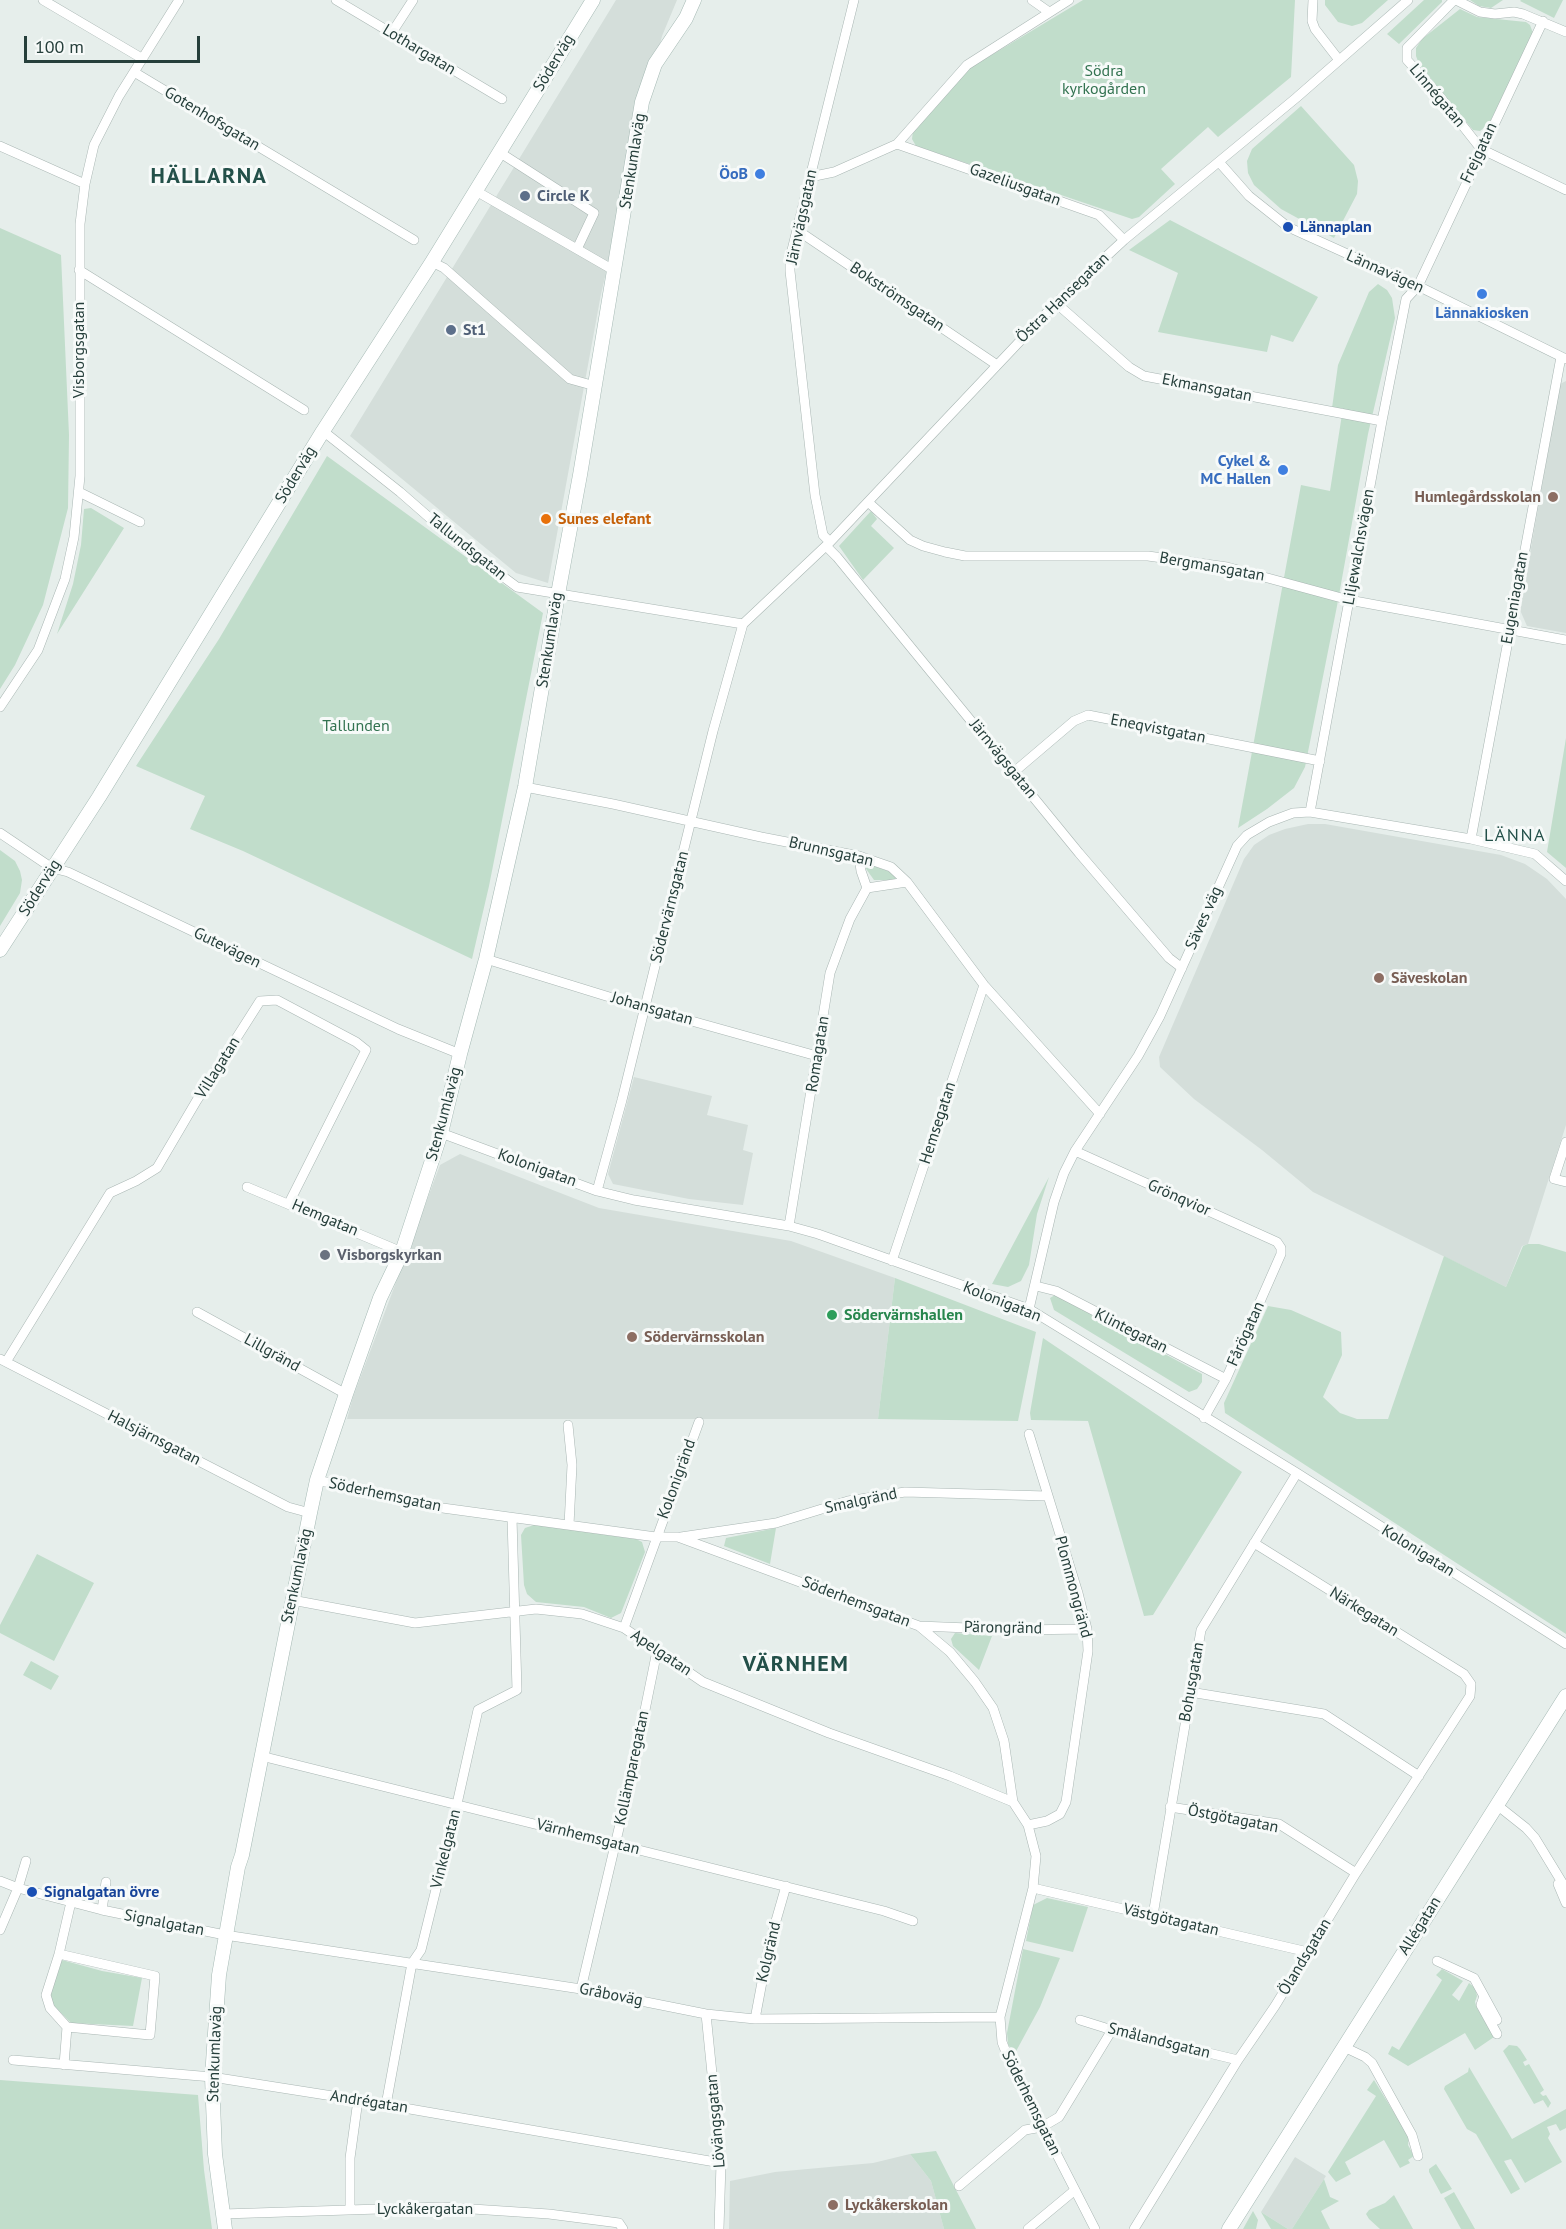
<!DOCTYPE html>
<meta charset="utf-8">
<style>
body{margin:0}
#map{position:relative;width:1566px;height:2229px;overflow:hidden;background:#e6eeeb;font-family:"PT Sans",sans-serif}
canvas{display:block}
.scale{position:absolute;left:24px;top:36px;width:176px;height:27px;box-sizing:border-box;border:3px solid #263f3b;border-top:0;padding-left:8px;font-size:18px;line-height:21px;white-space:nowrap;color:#263f3b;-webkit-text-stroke:4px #f7faf9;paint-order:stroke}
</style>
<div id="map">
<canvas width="1566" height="2229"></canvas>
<div class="scale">100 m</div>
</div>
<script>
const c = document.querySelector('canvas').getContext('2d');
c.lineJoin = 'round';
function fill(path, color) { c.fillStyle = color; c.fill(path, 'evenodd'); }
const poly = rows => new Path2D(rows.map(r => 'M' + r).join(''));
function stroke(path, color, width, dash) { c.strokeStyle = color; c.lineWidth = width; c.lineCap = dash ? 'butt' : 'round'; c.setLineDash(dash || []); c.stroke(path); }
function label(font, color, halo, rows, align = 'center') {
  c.font = font + ' "PT Sans",sans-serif'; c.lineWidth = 6; c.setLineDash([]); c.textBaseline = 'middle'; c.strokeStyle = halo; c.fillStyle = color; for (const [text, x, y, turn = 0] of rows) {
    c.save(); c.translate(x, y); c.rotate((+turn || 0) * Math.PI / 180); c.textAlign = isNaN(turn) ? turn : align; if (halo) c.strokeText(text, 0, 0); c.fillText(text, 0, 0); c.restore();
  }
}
const built = poly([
 [616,0,677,0,662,36,601,294,548,583,516,573,350,436],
 [1566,381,1566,633,1527,626,1520,610,1560,384],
 [1308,824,1325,824,1501,855,1525,864,1547,879,1566,899,1566,1125,1528,1244,1522,1246,1506,1287,1313,1192,1262,1150,1194,1099,1160,1067,1159,1057,1244,859,1254,845,1269,835,1285,829],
 [634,1077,712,1096,707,1115,748,1125,743,1150,753,1153,743,1205,689,1199,613,1184,608,1174],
 [460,1154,599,1208,791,1241,895,1278,878,1419,347,1419,353,1397,440,1165],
 [910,2154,931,2181,944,2229,729,2229,730,2181,775,2172,873,2163],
 [1295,2157,1326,2176,1292,2229,1288,2229,1261,2212]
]);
const green = poly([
 [1083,0,1295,0,1291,77,1218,137,1208,127,1161,169,1175,184,1139,217,1132,219,916,146,912,139,913,131,970,68],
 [1325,0,1388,0,1362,23,1352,26,1338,22,1325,5],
 [1424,0,1442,0,1442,2,1399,44,1387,34],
 [1470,0,1503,0,1491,8,1479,6],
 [1521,0,1563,0,1554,18,1520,1],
 [1460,9,1477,17,1526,22,1530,25,1533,33,1489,124,1480,131,1473,130,1419,64,1416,56,1416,48,1422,39],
 [1301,106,1354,165,1358,181,1357,194,1334,238,1281,209,1254,185,1248,173,1247,161,1252,149],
 [1170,220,1318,297,1293,342,1271,335,1267,352,1158,332,1178,273,1129,250],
 [0,228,61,255,69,435,68,508,43,605,15,665,0,689],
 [1378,284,1387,290,1392,298,1395,318,1368,434,1337,606,1305,767,1294,788,1267,809,1238,828,1301,485,1330,491,1343,408,1332,408,1338,365,1369,292],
 [327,456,543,613,489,886,472,959,243,851,190,829,205,796,136,766,219,639],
 [91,508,124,528,57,634,73,584,81,545,84,509],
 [871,511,877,519,871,526,894,548,863,580,839,546],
 [1566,738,1566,868,1547,852],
 [0,850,15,861,20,871,22,880,20,893,0,926],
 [866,863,888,871,896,877,895,880,874,880,864,866],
 [1049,1177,1037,1214,1029,1265,1021,1281,1008,1287,992,1284],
 [1528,1244,1539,1244,1566,1252,1566,1634,1225,1413,1224,1403,1268,1306,1291,1310,1341,1332,1342,1355,1323,1397,1340,1413,1357,1419,1388,1419,1444,1256,1506,1287,1523,1246],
 [895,1278,1036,1332,1018,1421,878,1419],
 [1055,1295,1202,1374,1202,1382,1197,1389,1189,1392,1054,1310,1050,1298],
 [1043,1338,1242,1472,1153,1615,1144,1616,1088,1421,1031,1420,1030,1413],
 [534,1525,636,1539,642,1542,645,1552,621,1613,611,1618,584,1607,536,1602,527,1594,524,1585,521,1535,525,1528],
 [776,1528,770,1564,724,1546,726,1538],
 [37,1554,94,1583,54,1661,0,1633,0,1625],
 [955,1633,992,1636,979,1670,953,1646,951,1639],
 [31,1661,59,1676,51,1690,23,1675],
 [1047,1898,1088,1907,1073,1952,1026,1941,1033,1905],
 [1023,1949,1060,1958,1040,2007,1014,2055,1008,2044,1007,2033],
 [62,1960,102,1971,142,1978,133,2026,71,2023,54,2006,50,1995],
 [1442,1969,1463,1981,1452,1995,1459,2001,1469,1983,1475,1988,1477,1996,1475,2002,1477,2008,1494,2037,1475,2050,1465,2033,1408,2066,1388,2054,1392,2046,1399,2050,1442,1980,1436,1975],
 [1509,2045,1517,2046,1520,2049,1527,2060,1523,2062,1525,2066,1529,2064,1544,2090,1540,2093,1543,2096,1546,2095,1551,2103,1548,2108,1543,2100,1534,2104,1503,2051],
 [1469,2067,1512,2139,1566,2109,1566,2128,1560,2131,1556,2124,1547,2127,1550,2134,1548,2138,1562,2162,1525,2183,1511,2159,1504,2161,1520,2189,1511,2194,1476,2134,1467,2129,1444,2089,1445,2086,1468,2072],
 [0,2080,198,2095,204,2170,212,2229,0,2229],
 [1374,2080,1409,2137,1408,2145,1414,2156,1408,2160,1410,2163,1400,2168,1384,2140,1345,2162,1351,2174,1336,2182,1328,2172,1376,2096,1367,2090],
 [936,2151,976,2229,944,2229,931,2181,910,2154],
 [1436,2164,1452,2189,1441,2194,1429,2172,1429,2169],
 [1324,2179,1330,2197,1339,2201,1321,2211,1330,2229,1292,2229],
 [1454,2192,1475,2229,1461,2229,1444,2198],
 [1394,2195,1413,2229,1380,2229,1369,2219,1366,2214,1369,2210,1385,2203],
 [1253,2211,1258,2220,1256,2229,1243,2229],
 [1261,2212,1288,2229,1271,2229]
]);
const street = poly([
 [43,0,143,59],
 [336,0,502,99],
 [1032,0,1049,12],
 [1313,0,1312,21,1315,29,1339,60],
 [1454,0,1407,48,1407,60,1437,93,1481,149,1566,190],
 [1456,0,1480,12,1495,14,1514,12,1523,14,1566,32],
 [391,34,413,0],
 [134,72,414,240],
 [897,144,1099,215,1124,240],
 [0,146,85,184],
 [499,152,594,213,577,249],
 [1219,162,1249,196,1288,227,1418,286,1566,359],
 [810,177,834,172,897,144,967,65,1069,0],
 [476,191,615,271],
 [797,230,997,365],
 [432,262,444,268,570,379,595,386],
 [79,270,304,410],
 [1056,303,1129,367,1144,376,1382,421],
 [323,431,400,492,463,547,517,587,743,624],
 [79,492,140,522],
 [868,502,910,540,923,546,945,552,965,556,1148,556,1227,567,1349,600,1566,640],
 [830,542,823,535,815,495,790,271,790,258,854,0],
 [826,546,837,557,1079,853,1169,958,1182,968],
 [743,624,830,542,1056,303,1124,240,1296,98,1408,0],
 [0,707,38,650,65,579,74,537,80,476,80,224,85,184,94,145,119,96,179,0],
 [1014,772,1074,721,1088,715,1320,761],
 [525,787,613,804,761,837,859,856,891,867,907,882,984,985,1100,1114],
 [1310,812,1382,421,1406,299,1418,286,1543,21],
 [0,833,52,868,68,872,398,1029,460,1054],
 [1471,839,1561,357],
 [859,856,861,871,867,888,907,882],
 [486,959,645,1008,817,1056],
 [441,1133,597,1191,634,1200,789,1226,818,1234,1029,1309,1297,1473,1566,1644],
 [1566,1142,1554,1179,1566,1182],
 [1075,1151,1277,1242,1281,1248,1281,1254,1226,1379,1204,1418],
 [247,1187,402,1252],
 [597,1191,622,1100,713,731,743,624],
 [789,1226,830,973,850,919,867,888],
 [892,1261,984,985],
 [1036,1286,1056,1291,1226,1379],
 [1029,1309,1054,1202,1064,1173,1075,1151,1138,1056,1160,1016,1237,846,1247,835,1269,822,1293,813,1310,812,1471,839,1535,854,1566,881],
 [197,1312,346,1394],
 [0,1359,288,1507,310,1513],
 [6,1362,110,1193,136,1181,157,1168,197,1100,260,1001,277,1000,356,1042,366,1050,289,1203],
 [568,1425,572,1465,569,1525],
 [317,1480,428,1506,656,1537,678,1537,919,1626,950,1652,975,1682,993,1708,1004,1741,1013,1802,1028,1825,1036,1856,1033,1888,1000,2017,1002,2042,1011,2065,1095,2229],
 [681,1537,776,1523,848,1501,905,1492,1047,1496],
 [292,1600,415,1623,536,1609,582,1614,624,1628,703,1682,829,1733,950,1776,1013,1802],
 [919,1626,1018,1630,1087,1629],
 [624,1628,699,1422],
 [1190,1692,1324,1714,1419,1776],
 [261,1756,884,1911,913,1921],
 [1497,1805,1526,1828,1535,1838,1566,1889],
 [1170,1807,1279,1824,1356,1873],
 [1028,1825,1047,1821,1060,1814,1066,1802,1088,1651,1087,1629,1078,1593,1029,1434],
 [0,1881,18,1888,102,1910,225,1935,581,1989,706,2014,755,2019,1000,2017],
 [1558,1884,1566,1903],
 [1033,1888,1308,1952],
 [102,1910,106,1882],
 [1153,1915,1201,1630,1297,1473],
 [0,1930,18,1888,26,1861],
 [59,1954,71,1902],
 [1437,1961,1474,1978,1497,2020],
 [581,1989,633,1769,657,1651],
 [1484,1996,1481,2005,1497,2034],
 [706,2014,721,2163,719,2229],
 [755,2019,769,1945,786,1886],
 [1080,2020,1112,2030,1238,2060],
 [1344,2047,1365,2057,1372,2063,1412,2135,1418,2156],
 [13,2060,212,2077,358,2100,721,2163],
 [64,2065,67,2027,50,2008,46,1995,59,1954,155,1976,150,2035,67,2027],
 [386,2105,412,1963,421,1950,457,1804,478,1710,517,1690,512,1518],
 [959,2186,1025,2130,1042,2127,1059,2117,1112,2030],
 [350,2209,350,2158,358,2100],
 [223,2214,442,2207,549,2214,619,2223,623,2229],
 [1028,2229,1075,2190],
 [1134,2229,1238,2060,1275,2006,1356,1873,1470,1696,1471,1684,1464,1674,1254,1543]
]);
const secondary = poly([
 [0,950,99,797,323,431,432,262,593,0],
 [225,2229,215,2154,212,2077,219,1975,238,1867,242,1855,310,1513,317,1480,346,1394,380,1298,402,1252,441,1133,460,1054,486,959,525,787,558,594,580,475,642,102,655,64,686,18,694,0],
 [1229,2229,1566,1696]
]);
const markers = [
 [760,174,6,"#3f7fe0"],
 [525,196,6,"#5c6f8a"],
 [1288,227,6,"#1a4fb4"],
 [1482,294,6,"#3f7fe0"],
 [451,330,6,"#5c6f8a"],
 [1283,470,6,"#3f7fe0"],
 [1553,497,6,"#8d6e63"],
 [546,519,6,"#e8710a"],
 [1379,978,6,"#8d6e63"],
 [325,1255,6,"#6b7280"],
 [832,1315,6,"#2e9e5b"],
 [632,1337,6,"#8d6e63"],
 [32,1892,6,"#1a4fb4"],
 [833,2205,6,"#8d6e63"]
];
const streetNames = [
 ["Lothargatan",419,50,31],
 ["Söderväg",554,63,-59],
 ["Linnégatan",1437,96,50],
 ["Gotenhofsgatan",212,119,31],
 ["Frejgatan",1479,153,-65],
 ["Stenkumlaväg",633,161,-81],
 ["Gazeliusgatan",1015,185,20],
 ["Järnvägsgatan",802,217,-78],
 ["Lännavägen",1385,272,24],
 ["Bokströmsgatan",897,297,34],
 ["Östra Hansegatan",1063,298,-44],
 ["Visborgsgatan",79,350,-90],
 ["Ekmansgatan",1207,388,11],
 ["Söderväg",296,475,-59],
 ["Tallundsgatan",467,547,39],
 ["Liljewalchsvägen",1359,547,-80],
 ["Bergmansgatan",1212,567,10],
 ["Eugeniagatan",1515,598,-80],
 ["Stenkumlaväg",550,640,-81],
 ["Eneqvistgatan",1158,729,11],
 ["Järnvägsgatan",1003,759,51],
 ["Brunnsgatan",831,852,13],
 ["Söderväg",40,888,-58],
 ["Södervärnsgatan",670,907,-76],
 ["Säves väg",1204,918,-66],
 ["Gutevägen",227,948,26],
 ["Johansgatan",652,1009,16],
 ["Romagatan",818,1054,-81],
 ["Villagatan",218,1068,-58],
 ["Stenkumlaväg",444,1114,-75],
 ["Hemsegatan",938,1123,-72],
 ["Kolonigatan",537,1168,20],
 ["Grönqvior",1179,1198,24],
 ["Hemgatan",325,1218,23],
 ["Kolonigatan",1002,1302,22],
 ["Klintegatan",1131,1331,27],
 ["Fårögatan",1246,1334,-66],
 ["Lillgränd",272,1353,29],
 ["Halsjärnsgatan",154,1438,27],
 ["Kolonigränd",677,1479,-70],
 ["Söderhemsgatan",385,1495,12],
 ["Smalgränd",861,1501,-12],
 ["Kolonigatan",1418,1551,32],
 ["Stenkumlaväg",297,1576,-78],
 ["Plommongränd",1073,1587,75],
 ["Söderhemsgatan",856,1602,21],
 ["Närkegatan",1364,1612,32],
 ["Pärongränd",1003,1628,1],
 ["Apelgatan",661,1653,34],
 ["Bohusgatan",1192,1682,-80],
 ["Kollämparegatan",632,1768,-78],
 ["Östgötagatan",1233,1819,11],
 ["Värnhemsgatan",588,1837,14],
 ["Vinkelgatan",446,1849,-76],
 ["Västgötagatan",1171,1920,13],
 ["Signalgatan",164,1923,11],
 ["Allégatan",1420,1926,-58],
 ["Kolgränd",769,1952,-77],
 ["Ölandsgatan",1305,1957,-59],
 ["Gråboväg",611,1995,11],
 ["Smålandsgatan",1159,2041,14],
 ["Stenkumlaväg",215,2054,-88],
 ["Andrégatan",369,2102,9],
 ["Söderhemsgatan",1031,2103,64],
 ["Lövängsgatan",716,2121,-95],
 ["Lyckåkergatan",425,2209]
];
const parkNames = [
 ["Södra",1104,71],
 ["kyrkogården",1104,89],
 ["Tallunden",356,726]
];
const shopNames = [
 ["ÖoB",748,174],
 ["Lännakiosken",1482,313,"center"],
 ["Cykel &",1271,461],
 ["MC Hallen",1271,479]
];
const serviceNames = [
 ["Circle K",537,196],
 ["St1",463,330]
];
const transitNames = [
 ["Lännaplan",1300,227],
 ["Signalgatan övre",44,1892]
];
const educationNames = [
 ["Humlegårdsskolan",1541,497,"right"],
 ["Säveskolan",1391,978],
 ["Södervärnsskolan",644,1337],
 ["Lyckåkerskolan",845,2205]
];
const foodNames = [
 ["Sunes elefant",558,519]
];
const worshipNames = [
 ["Visborgskyrkan",337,1255]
];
const leisureNames = [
 ["Södervärnshallen",844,1315]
];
const neighbourhoodNames = [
 ["LÄNNA",1515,836]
];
const districtNames = [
 ["HÄLLARNA",209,177],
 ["VÄRNHEM",796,1665]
];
fill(built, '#d4deda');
fill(green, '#c1ddcb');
stroke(street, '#a9b6b3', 10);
stroke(secondary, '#a5b9b4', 15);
stroke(street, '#fff', 9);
stroke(secondary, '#fff', 14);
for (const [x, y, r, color] of markers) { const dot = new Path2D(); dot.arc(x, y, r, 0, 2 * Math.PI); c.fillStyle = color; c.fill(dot); stroke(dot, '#f7faf9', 2); }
label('16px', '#263f3b', '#f7faf9', streetNames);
label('16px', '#337351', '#f7faf9', parkNames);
label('bold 16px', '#366cbe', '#f7faf9', shopNames, 'right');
label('bold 16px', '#4e5e75', '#f7faf9', serviceNames, 'left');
label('bold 16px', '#164399', '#f7faf9', transitNames, 'left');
label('bold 16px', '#785e54', '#f7faf9', educationNames, 'left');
label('bold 16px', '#c56008', '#f7faf9', foodNames, 'left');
label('bold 16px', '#5b616d', '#f7faf9', worshipNames, 'left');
label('bold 16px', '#27864d', '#f7faf9', leisureNames, 'left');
c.letterSpacing = '1.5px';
label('18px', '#235049', '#f7faf9', neighbourhoodNames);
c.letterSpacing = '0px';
c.letterSpacing = '1.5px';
label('bold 22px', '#235049', '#f7faf9', districtNames);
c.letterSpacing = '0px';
</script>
